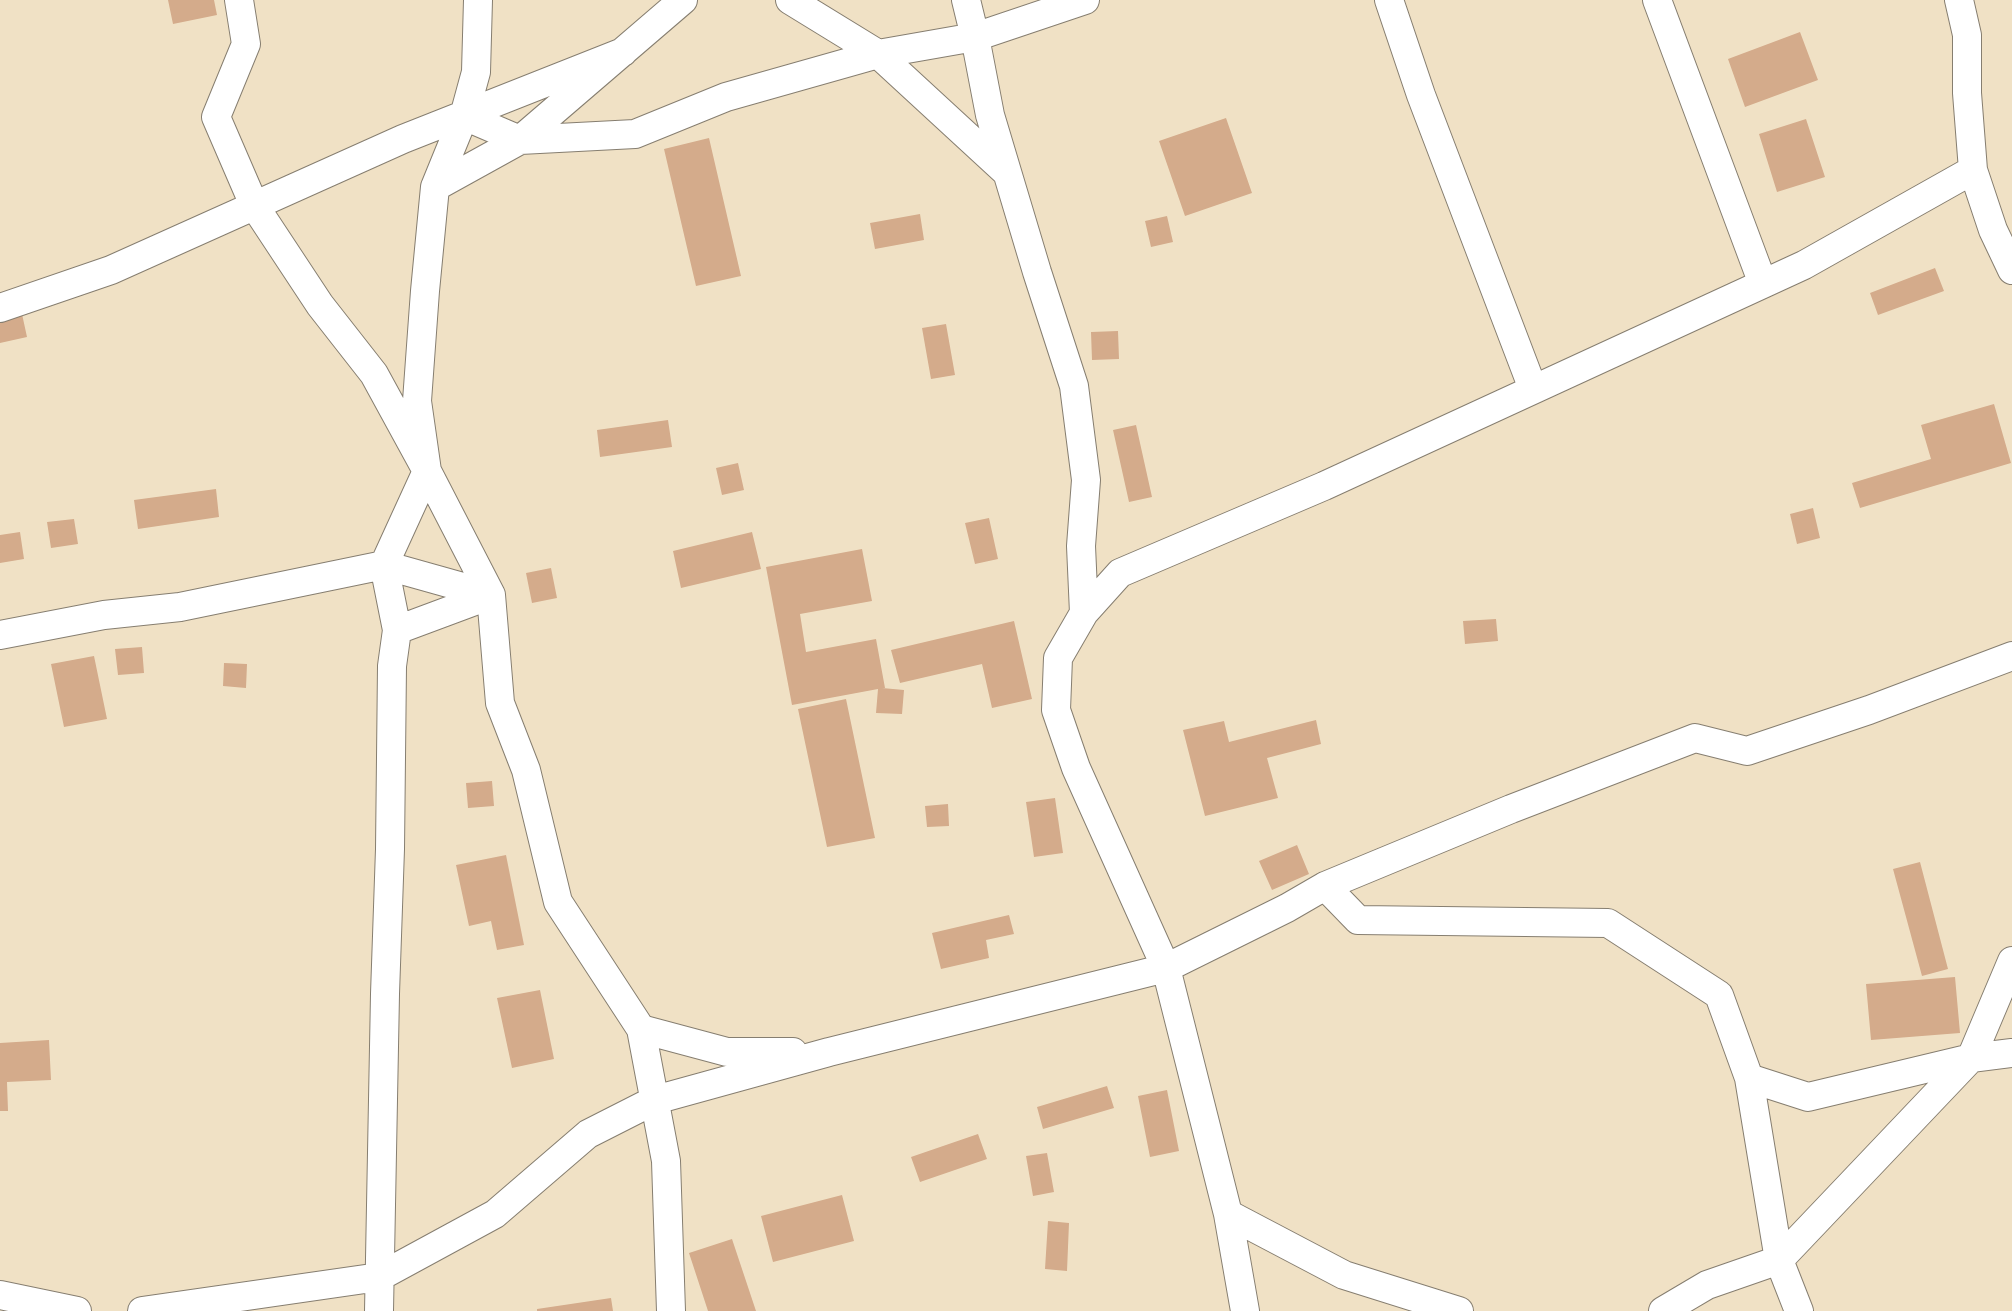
<!DOCTYPE html>
<style>
body{margin:0}
canvas{display:block;background:#f0e1c5}
</style>
<canvas width="2012" height="1311"></canvas>
<script>
const c = document.querySelector('canvas').getContext('2d');
c.lineJoin = 'round';
function fill(path, color) { c.fillStyle = color; c.fill(path, 'evenodd'); }
const poly = rows => new Path2D(rows.map(r => 'M' + r).join(''));
function stroke(path, color, width, dash) { c.strokeStyle = color; c.lineWidth = width; c.lineCap = dash ? 'butt' : 'round'; c.setLineDash(dash || []); c.stroke(path); }
const building = poly([
 [168,0,214,0,217,15,173,24],
 [1800,32,1818,80,1745,107,1728,59],
 [1226,118,1252,193,1185,216,1159,141],
 [1806,119,1825,177,1777,192,1759,134],
 [709,138,741,276,696,286,664,149],
 [920,214,924,240,875,249,870,223],
 [1167,216,1173,242,1151,247,1145,221],
 [1935,268,1944,291,1878,315,1870,293],
 [22,314,27,337,0,343,0,319],
 [946,324,955,375,931,379,922,328],
 [1118,331,1119,359,1092,360,1091,332],
 [1994,404,2011,463,1860,508,1852,483,1931,459,1921,425],
 [668,420,672,447,600,457,597,430],
 [1136,425,1152,497,1129,502,1113,430],
 [738,463,744,490,722,495,716,468],
 [216,489,219,517,138,529,134,500],
 [1813,508,1820,538,1797,544,1790,514],
 [989,518,998,559,975,564,965,523],
 [74,519,78,544,51,548,47,522],
 [20,532,24,559,0,563,0,535],
 [752,532,761,569,681,588,673,551],
 [862,549,872,601,800,614,806,652,876,639,885,688,882,688,904,690,902,714,876,713,878,689,792,705,766,567],
 [551,568,557,598,532,603,526,573],
 [1496,619,1498,641,1465,644,1463,621],
 [1014,621,1032,699,992,708,982,664,900,683,891,650],
 [142,647,144,673,118,675,115,649],
 [94,656,107,719,64,727,51,664],
 [224,663,247,664,246,688,223,686],
 [846,699,875,838,827,847,798,709],
 [1316,720,1321,744,1267,758,1278,798,1205,816,1183,730,1224,721,1229,742],
 [492,781,494,806,468,808,466,783],
 [1055,798,1063,853,1034,857,1026,802],
 [948,804,949,826,927,827,925,806],
 [1297,845,1309,874,1272,890,1259,861],
 [506,855,524,945,497,950,491,921,469,926,456,865],
 [1920,862,1948,969,1922,976,1893,869],
 [1009,915,1014,934,986,940,989,958,941,969,932,933],
 [1955,977,1960,1033,1871,1040,1866,984],
 [540,990,554,1059,512,1068,497,998],
 [49,1040,51,1080,7,1082,8,1111,0,1111,0,1043],
 [1107,1086,1114,1108,1043,1129,1037,1107],
 [1167,1090,1179,1151,1150,1157,1138,1096],
 [978,1134,987,1159,920,1182,911,1157],
 [1047,1153,1054,1192,1033,1196,1026,1156],
 [842,1195,854,1241,773,1262,761,1216],
 [1048,1221,1069,1223,1067,1271,1045,1269],
 [732,1239,756,1311,708,1311,689,1253],
 [611,1298,613,1311,537,1311,537,1309]
]);
const minor = poly([
 [239,0,246,44,216,117,254,205,320,305,374,374,427,471,491,595,500,703,526,770,558,902,641,1029,727,1052,793,1052],
 [790,0,878,54,1005,171],
 [966,0,975,37,990,115,1037,272,1074,386,1086,480,1081,546,1084,613],
 [1389,0,1421,95,1533,389],
 [1657,0,1763,284],
 [1959,0,1967,35,1967,93,1973,170,1993,230,2012,270],
 [464,116,520,140,683,0],
 [435,187,520,140,635,134,726,97,878,54,975,37,1085,0],
 [0,308,111,270,403,139,623,52],
 [397,630,491,595],
 [0,635,104,615,180,607,384,565,491,595],
 [1325,886,1358,920,1608,923,1719,995,1749,1078,1779,1260,1799,1311],
 [641,1029,666,1161,671,1311],
 [1749,1078,1808,1097,1971,1058,2012,1053],
 [1228,1214,1344,1275,1459,1311],
 [0,1295,77,1311],
 [142,1311,379,1277,495,1214,588,1134,655,1100,829,1052,1166,968,1287,908,1325,886,1511,809,1695,738,1747,751,1869,710,2012,656],
 [379,1311,385,994,390,849,392,666,397,630,384,565,427,471,417,401,425,291,435,187,464,116,476,72,478,0],
 [1245,1311,1228,1214,1166,968,1076,768,1056,710,1058,658,1084,613,1120,573,1324,486,1804,265,1973,170],
 [1663,1311,1707,1285,1779,1260,1971,1058,2012,961]
]);
fill(building, '#d4ab8b');
stroke(minor, '#867e70', 30);
stroke(minor, '#fff', 28);
</script>
